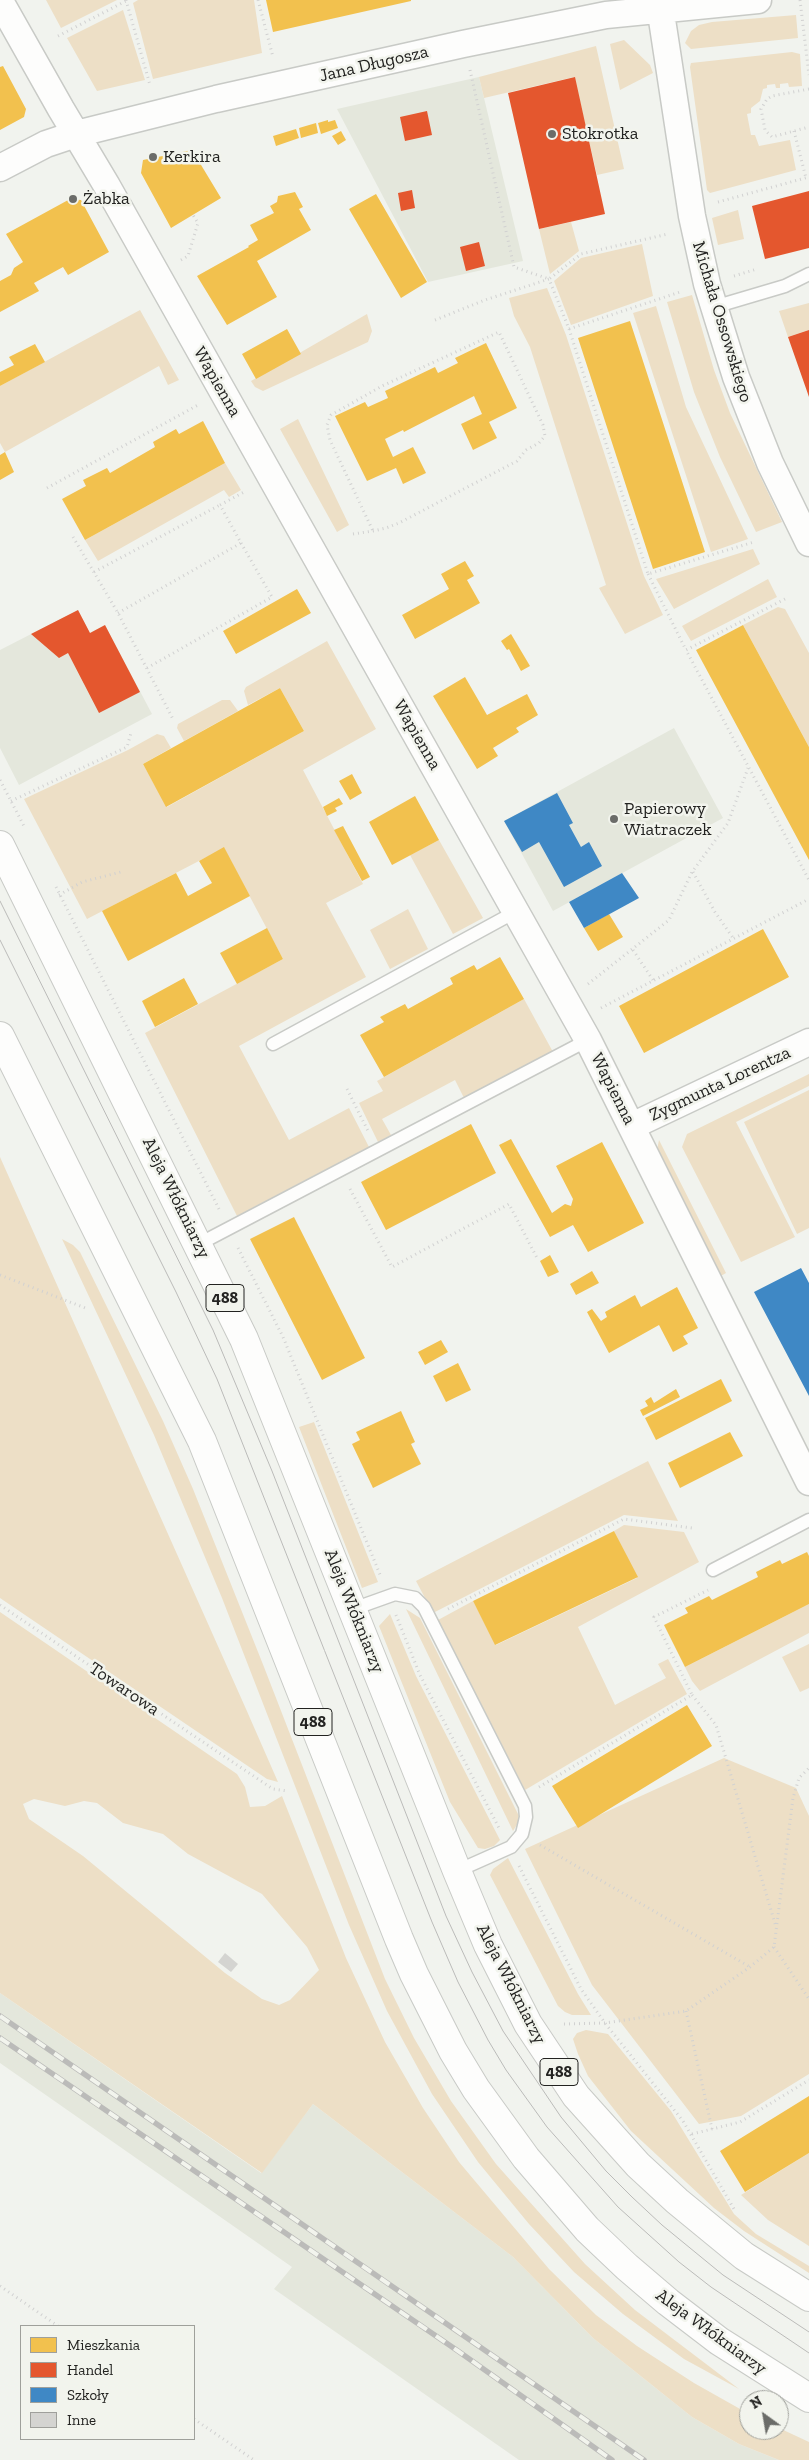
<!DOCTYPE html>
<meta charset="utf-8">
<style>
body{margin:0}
#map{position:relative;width:809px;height:2460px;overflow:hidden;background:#f1f3ee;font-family:"Zilla Slab",serif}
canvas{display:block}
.legend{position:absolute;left:20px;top:2325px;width:175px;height:115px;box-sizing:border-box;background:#f2f4ed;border:1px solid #9fa09b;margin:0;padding:6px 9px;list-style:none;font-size:15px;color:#232321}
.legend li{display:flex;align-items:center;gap:10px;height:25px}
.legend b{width:25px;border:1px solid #9fa09b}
.north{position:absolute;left:739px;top:2390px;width:50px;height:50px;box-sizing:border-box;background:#f2f4ed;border:1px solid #9fa09b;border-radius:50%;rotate:328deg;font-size:14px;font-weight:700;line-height:20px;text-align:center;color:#232321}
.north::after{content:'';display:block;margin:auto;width:18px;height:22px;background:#6b6c69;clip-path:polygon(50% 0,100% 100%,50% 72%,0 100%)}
</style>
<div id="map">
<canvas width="809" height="2460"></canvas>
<ul class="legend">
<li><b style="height:14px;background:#f2c14e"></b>Mieszkania</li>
<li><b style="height:14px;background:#e4572e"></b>Handel</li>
<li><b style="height:14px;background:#3f88c5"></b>Szkoły</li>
<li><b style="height:14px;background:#d4d4d1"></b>Inne</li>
</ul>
<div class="north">N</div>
</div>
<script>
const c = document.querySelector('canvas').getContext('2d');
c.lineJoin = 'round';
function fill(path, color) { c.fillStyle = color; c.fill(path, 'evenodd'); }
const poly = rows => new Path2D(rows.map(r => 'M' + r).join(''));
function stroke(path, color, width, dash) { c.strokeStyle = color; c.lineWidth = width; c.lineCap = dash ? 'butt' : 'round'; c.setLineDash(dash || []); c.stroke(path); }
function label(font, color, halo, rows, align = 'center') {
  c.font = font + ' "Zilla Slab",serif'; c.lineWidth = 5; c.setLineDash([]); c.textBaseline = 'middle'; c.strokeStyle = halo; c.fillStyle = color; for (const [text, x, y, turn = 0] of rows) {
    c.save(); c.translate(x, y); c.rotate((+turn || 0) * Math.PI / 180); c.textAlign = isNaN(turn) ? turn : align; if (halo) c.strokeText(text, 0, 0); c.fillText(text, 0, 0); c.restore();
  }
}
const built = poly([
 [479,77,523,261,428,282,337,109],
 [78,610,90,633,105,625,152,714,19,785,0,748,0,650],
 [674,728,723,818,553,911,504,821],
 [0,1993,261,2173,313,2104,513,2257,593,2338,692,2417,739,2444,779,2460,519,2460,274,2289,292,2267,0,2063]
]);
const green = poly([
 [46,0,117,0,61,28],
 [138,0,254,0,262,53,153,79,133,3],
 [123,10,145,80,97,91,67,38],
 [796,15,798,38,691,49,685,43,691,31,699,25,712,22],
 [624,40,650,65,653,73,620,90,610,44],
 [596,46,624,169,597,175,574,77,484,98,479,77],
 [792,52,800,54,802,86,789,87,788,83,780,84,780,88,776,88,775,84,767,85,767,88,763,89,760,101,751,108,751,113,747,114,751,135,755,135,759,146,790,140,796,170,710,193,707,190,690,67,691,63],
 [738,210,744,239,718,245,712,218],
 [571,222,579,251,550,274,539,229],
 [642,244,653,296,571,325,554,281,581,258],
 [547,288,566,335,644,576,663,615,625,634,599,588,606,585,530,347,514,316,509,298],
 [692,295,714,370,730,413,782,522,756,532,720,457,694,392,667,302],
 [809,303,809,330,788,337,779,311],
 [656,306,686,407,748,539,711,552,633,313],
 [140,310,179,380,168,385,159,366,5,452,0,443,0,386],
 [367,314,372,331,368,342,263,391,255,387,251,381],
 [298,419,349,525,337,532,280,429],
 [225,463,241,490,229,497,224,490,98,561,85,540],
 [753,549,760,564,674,609,656,579],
 [768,579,777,597,691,641,682,626],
 [778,607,785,609,809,653,809,747,743,625],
 [327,641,376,729,303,770,363,884,326,903,366,977,239,1046,289,1140,349,1108,369,1147,237,1216,145,1033,283,959,224,848,87,919,24,799,128,750,157,734,164,736,171,748,143,764,167,807,304,731,280,688,248,705,244,691,246,687],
 [222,700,230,700,238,711,184,741,177,728,178,724],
 [439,840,483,918,453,934,410,855],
 [408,909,428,949,390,969,370,930],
 [524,999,553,1052,464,1098,455,1080,382,1119,391,1135,378,1142,359,1103,383,1091,377,1081],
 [809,1074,809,1086,736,1122,795,1237,741,1262,682,1147,687,1134],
 [809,1090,809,1228,797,1234,744,1122],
 [659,1140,726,1273,719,1277,657,1150],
 [0,1157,246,1709,278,1782,267,1779,0,1598],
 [62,1239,73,1245,80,1252,163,1421,193,1489,264,1667,385,1979,414,2038,451,2101,496,2164,585,2264,635,2310,739,2389,684,2359,623,2314,574,2272,529,2224,478,2162,432,2094,387,2011,349,1925,222,1598,154,1435],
 [314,1422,378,1582,362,1588,299,1427],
 [648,1461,678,1521,624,1515,433,1613,416,1581],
 [624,1525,684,1532,699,1562,578,1627,615,1705,666,1678,658,1664,668,1659,687,1694,525,1790,438,1620,473,1601,496,1645,637,1578,614,1531],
 [809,1604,809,1633,700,1691,692,1681,685,1667],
 [406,1609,420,1618,519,1816,518,1823,513,1831],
 [0,1612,237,1774,245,1787,250,1807,265,1806,282,1796,346,1958,385,2042,423,2108,459,2162,549,2269,596,2315,637,2346,694,2383,749,2414,749,2430,779,2430,779,2428,809,2442,809,2460,779,2460,739,2444,692,2417,593,2338,513,2257,313,2104,262,2173,0,1993],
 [34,1799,65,1806,84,1801,97,1803,123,1823,163,1834,188,1854,262,1894,307,1947,319,1970,290,2000,279,2005,262,1999,225,1973,83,1856,29,1819,23,1804],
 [390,1614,416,1676,500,1840,494,1846,485,1849,478,1848,450,1802,379,1626],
 [809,1644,809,1688,800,1692,782,1657],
 [724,1758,796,1788,809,1816,809,2074,741,2116,699,2124,592,1985,525,1849],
 [508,1858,578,1994,591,2015,572,2015,565,2012,558,2006,490,1875,493,1869],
 [586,2030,608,2034,671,2111,734,2214,756,2234,809,2266,809,2273,744,2231,714,2208,631,2131,588,2076,578,2054,573,2039,577,2033],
 [809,2153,809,2246,768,2220,741,2195]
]);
const homes = poly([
 [266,0,411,0,411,1,273,32],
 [3,66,26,109,24,117,0,130,0,67],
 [328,120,328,122,335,120,338,128,321,134,318,123],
 [316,123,318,133,301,138,299,128],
 [296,129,299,138,276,146,273,136],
 [341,131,346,140,338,145,332,136],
 [192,150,221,198,171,228,141,173,143,160],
 [295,192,303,207,299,209,311,230,257,261,277,297,227,325,197,276,249,247,248,246,258,240,250,225,274,213,270,206,277,202,278,196],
 [376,194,427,282,401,298,349,209],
 [70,199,81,200,109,252,68,275,63,267,34,283,39,291,0,312,0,281,11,275,14,268,23,262,6,234],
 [630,321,705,552,653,569,578,338],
 [287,329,301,354,256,379,242,354],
 [486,343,517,408,489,422,497,438,473,450,461,424,482,414,474,396,404,432,403,430,385,439,393,457,413,447,426,473,403,484,396,468,367,481,335,416,365,402,368,407,388,398,385,391,435,367,438,373,458,363,455,358],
 [35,344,45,362,0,386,0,372,14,365,9,357],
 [203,421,225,463,85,540,62,499,86,486,83,480,107,468,110,473,155,447,153,442,176,429,179,434],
 [5,452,14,472,0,480,0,455],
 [465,561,474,576,467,580,480,603,415,639,402,615,449,589,441,574],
 [297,589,311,613,236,654,223,631],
 [743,625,809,747,809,860,696,650],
 [511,634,530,666,521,671,509,649,507,650,501,641],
 [465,677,487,715,527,694,538,715,516,728,519,732,493,748,498,756,477,769,433,696],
 [280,688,304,731,166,807,143,764],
 [352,774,362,793,350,800,339,781],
 [415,796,439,840,392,865,369,822],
 [339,798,343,804,335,808,337,811,327,816,323,807],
 [343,826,370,877,362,881,334,830],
 [224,847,250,896,128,961,102,911,176,873,188,896,212,883,199,861],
 [609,914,623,937,598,951,584,928],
 [267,928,283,959,237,984,220,953],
 [763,929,789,977,644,1053,619,1006],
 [500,957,524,999,384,1077,360,1035,384,1022,380,1017,405,1004,408,1009,453,984,450,978,474,965,477,970],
 [184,978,198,1004,155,1027,142,1001],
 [471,1124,496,1173,386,1230,361,1182],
 [511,1139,552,1213,565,1204,571,1206,573,1199,556,1166,602,1142,644,1223,588,1252,573,1225,550,1237,499,1145],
 [294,1217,365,1358,322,1380,250,1239],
 [550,1255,559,1272,548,1277,540,1261],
 [592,1271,599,1283,576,1295,570,1284],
 [677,1287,698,1328,683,1336,688,1344,673,1352,659,1325,609,1353,587,1312,592,1309,601,1321,607,1317,605,1312,635,1295,641,1307],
 [441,1340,448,1352,425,1365,418,1352],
 [458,1363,471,1390,446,1402,433,1376],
 [721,1379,732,1401,656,1440,645,1418],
 [676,1389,680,1397,643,1416,640,1410,648,1406,645,1401,651,1397,654,1403],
 [401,1411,415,1442,411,1444,421,1464,373,1488,352,1444,360,1440,356,1432],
 [730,1432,743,1456,680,1488,668,1463],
 [614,1531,638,1577,495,1645,473,1601],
 [807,1552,809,1556,809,1604,685,1667,664,1625,688,1613,685,1608,709,1596,712,1600,758,1577,756,1572,780,1560,782,1564],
 [687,1705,712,1746,578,1828,552,1786],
 [809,2096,809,2153,745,2192,720,2151]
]);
const shops = poly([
 [575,77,605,214,539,229,508,93],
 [427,111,432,135,405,141,400,117],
 [412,190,415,208,401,211,398,193],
 [809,191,809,248,765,259,752,206],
 [479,242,485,266,466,271,460,247],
 [809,330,809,397,788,337],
 [78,610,90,633,105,625,140,692,99,713,68,653,59,658,31,634]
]);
const schools = poly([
 [557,793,573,823,569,825,581,847,589,842,602,866,564,887,539,842,522,852,504,821],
 [622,873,639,898,584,928,569,902],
 [801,1268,809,1283,809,1396,754,1292]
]);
const building = poly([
 [225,1953,238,1964,231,1972,218,1962]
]);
const path = poly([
 [126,0,150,85],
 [258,0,273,57],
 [800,0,809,75],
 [58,36,126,1],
 [470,70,514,267,549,279,581,254,668,234],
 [809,89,772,96,767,99,761,109,765,130,772,137,809,127],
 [794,131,806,178],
 [718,202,809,177],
 [181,260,188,256,198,223,193,215],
 [734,276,757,269],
 [435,320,485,300,549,279,569,329,648,574,754,542],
 [569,329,680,292],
 [47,488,198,405],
 [353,534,373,531,386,528,399,523,517,461,526,450,539,443,545,436,543,425,499,332,382,386,331,415,327,425,330,440,373,531],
 [73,537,118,613,174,721],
 [94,572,220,505],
 [648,574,686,650],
 [785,599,686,650,809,880],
 [118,613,241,543,220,505,246,491],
 [147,668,272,597,241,543],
 [0,780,25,828],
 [11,801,127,747,131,733],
 [693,872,715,912,733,938],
 [56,887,219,1209],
 [59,895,82,882,121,872],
 [633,950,653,980],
 [588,984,669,920,692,872,728,823,748,768],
 [601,1008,809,899],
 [347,1089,368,1131],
 [350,1189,392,1267,509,1204,537,1258],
 [238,1248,283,1337,381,1577],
 [0,1275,88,1309],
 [0,1605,249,1773,273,1789,288,1791],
 [448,1609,624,1519,692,1528],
 [396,1615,420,1675,499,1828],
 [692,1695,716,1725,776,1927],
 [539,1787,692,1695,654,1617,708,1590],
 [540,1845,750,1967],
 [519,1866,581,1989,605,2023,683,2121,734,2209],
 [774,1947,809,1999],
 [686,2011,712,2129],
 [564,2024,605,2023,686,2011,750,1967,774,1947,793,1798,799,1778,809,1768],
 [692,2134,740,2122,809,2080],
 [0,2286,58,2326],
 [194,2419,254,2460]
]);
const lane = poly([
 [714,307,785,286,809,274],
 [273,1044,517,911],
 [199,1244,588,1040],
 [713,1570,809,1520],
 [353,1609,395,1594,415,1598,424,1607,525,1806,526,1817,522,1834,511,1847,457,1871]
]);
const street = poly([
 [659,0,692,216,707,284,736,377,770,463,809,543],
 [0,1,61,109,107,186,588,1040,809,1482],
 [0,168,46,144,76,134,216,99,463,44,606,15,758,0],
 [632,1126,809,1042]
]);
const primary = poly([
 [0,845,244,1339,457,1871,488,1945,528,2024,576,2096,638,2165,677,2201,744,2256,809,2297],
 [0,1036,202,1441,399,1939,414,1974,453,2051,476,2089,526,2158,587,2229,627,2267,668,2302,719,2341,809,2398]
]);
const tram = poly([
 [0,901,213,1330,272,1471,446,1916,472,1972,503,2031,561,2117,606,2171,632,2197,662,2225,723,2275,809,2332],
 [0,940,176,1292,217,1379,432,1922,458,1982,488,2040,506,2070,547,2127,618,2207,679,2262,711,2287,809,2353]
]);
const rail = poly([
 [0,2016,644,2460],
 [0,2038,458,2351,612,2460]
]);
const markers = [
 [552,134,5,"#6b6c69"],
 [153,157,5,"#6b6c69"],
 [73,199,5,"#6b6c69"],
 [614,819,5,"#6b6c69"]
];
const shields = [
 [225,1298,38],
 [313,1722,38],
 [559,2072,38]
];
const shieldNames = [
 ["488",225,1298],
 ["488",313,1722],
 ["488",559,2072]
];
const streetNames = [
 ["Jana Długosza",374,64,-13],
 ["Michała Ossowskiego",722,322,73],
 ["Wapienna",217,382,60],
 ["Wapienna",417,735,60],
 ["Zygmunta Lorentza",720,1084,-25],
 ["Wapienna",613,1089,63],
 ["Aleja Włókniarzy",176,1198,64],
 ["Aleja Włókniarzy",354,1611,68],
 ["Towarowa",124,1689,34],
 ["Aleja Włókniarzy",511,1984,63],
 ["Aleja Włókniarzy",711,2332,36]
];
const poiNames = [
 ["Stokrotka",562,134],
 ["Kerkira",163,157],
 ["Żabka",83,199],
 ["Papierowy",624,809],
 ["Wiatraczek",624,830]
];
fill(built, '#e4e7dc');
fill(green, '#eddfc6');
fill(homes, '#f2c14e');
fill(shops, '#e4572e');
fill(schools, '#3f88c5');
fill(building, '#d4d4d1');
stroke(lane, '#c8cac6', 15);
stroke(street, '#c8cac6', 29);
stroke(primary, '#c8cac6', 30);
stroke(path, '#d1d1d1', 3, [1, 4]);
stroke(lane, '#fdfdfc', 12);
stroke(street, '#fdfdfc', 26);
stroke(primary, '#fdfdfc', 28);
stroke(tram, '#bbbbb9', 1);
stroke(rail, '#bbbbb9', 5.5);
stroke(rail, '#f2f4ed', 4, [11]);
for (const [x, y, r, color] of markers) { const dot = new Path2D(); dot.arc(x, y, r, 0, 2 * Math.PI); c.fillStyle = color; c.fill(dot); stroke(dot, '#f2f4ed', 2); }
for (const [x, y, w] of shields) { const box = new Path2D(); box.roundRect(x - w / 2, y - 13.5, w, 27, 4); c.fillStyle = '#f2f4ed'; c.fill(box); stroke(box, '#232321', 1); }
label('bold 16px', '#232321', null, shieldNames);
label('18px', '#232321', '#f2f4ed', streetNames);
label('18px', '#232321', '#f2f4ed', poiNames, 'left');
</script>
